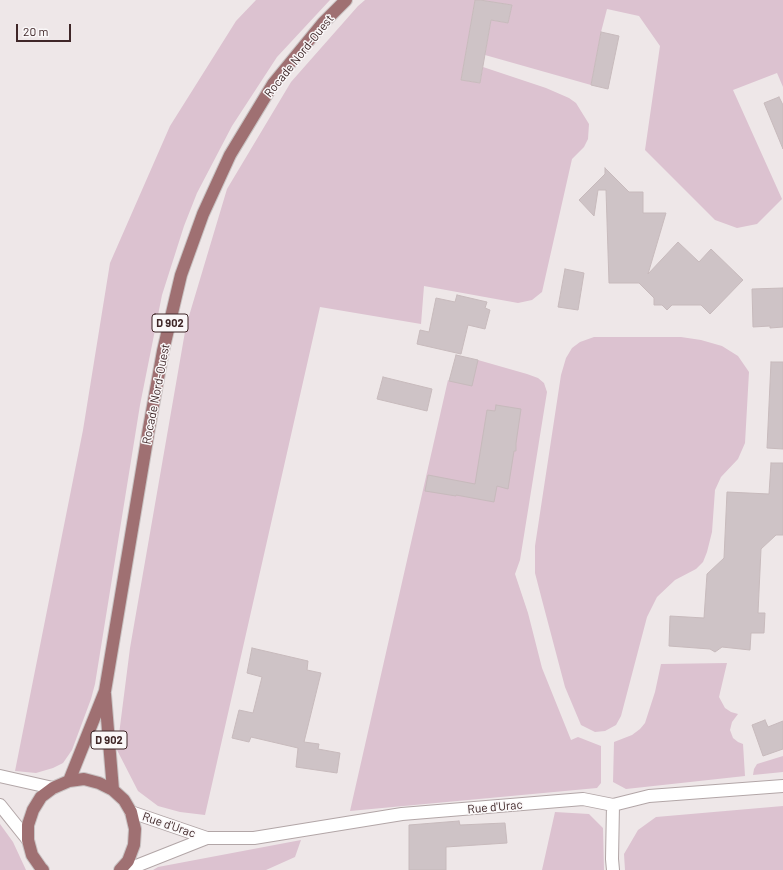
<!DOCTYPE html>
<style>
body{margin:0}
#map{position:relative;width:783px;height:870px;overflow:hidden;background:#eee7e8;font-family:Barlow,sans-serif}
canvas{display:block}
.scale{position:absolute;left:16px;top:24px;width:55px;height:18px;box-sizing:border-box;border:2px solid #3f2728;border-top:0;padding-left:5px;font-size:12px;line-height:14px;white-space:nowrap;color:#3f2728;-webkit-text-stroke:3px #faf7f8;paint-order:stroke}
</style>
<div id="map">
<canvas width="783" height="870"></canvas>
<div class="scale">20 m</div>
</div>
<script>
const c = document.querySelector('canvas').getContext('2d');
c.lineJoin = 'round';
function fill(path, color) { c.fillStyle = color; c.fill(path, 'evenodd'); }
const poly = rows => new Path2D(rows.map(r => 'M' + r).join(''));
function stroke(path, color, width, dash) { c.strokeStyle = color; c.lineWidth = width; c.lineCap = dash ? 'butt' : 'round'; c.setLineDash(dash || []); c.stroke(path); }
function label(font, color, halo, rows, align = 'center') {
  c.font = font + ' Barlow,sans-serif'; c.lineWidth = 3; c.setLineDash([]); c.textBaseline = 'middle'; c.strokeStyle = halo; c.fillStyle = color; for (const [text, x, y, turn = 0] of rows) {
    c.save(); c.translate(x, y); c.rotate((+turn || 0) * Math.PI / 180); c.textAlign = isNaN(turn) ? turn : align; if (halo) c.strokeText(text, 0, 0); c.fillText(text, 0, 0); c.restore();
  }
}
const green = poly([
 [256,0,330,0,277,57,232,126,197,193,184,226,162,295,140,405,95,684,91,699,72,750,63,763,53,768,36,773,15,771,83,430,110,263,170,126,236,21],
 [365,0,475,0,461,80,480,83,483,67,546,88,569,98,576,103,589,124,588,139,584,147,572,159,542,292,532,300,518,303,424,286,421,324,320,307,205,815,180,812,158,806,138,791,117,750,130,648,186,326,227,189,291,82,358,6],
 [480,0,783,0,783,87,777,73,733,90,782,199,757,224,737,228,715,220,645,150,660,46,639,16,607,9,601,32,591,85,485,55,491,20,508,23,512,5],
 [594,337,681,337,701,340,722,346,738,356,749,372,745,443,738,459,721,477,715,490,712,532,707,552,703,562,696,569,675,580,657,597,647,617,621,716,616,725,605,731,595,732,581,725,565,687,542,600,535,573,535,546,561,375,566,358,572,348,580,342],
 [478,360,527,374,538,378,544,383,547,392,520,560,515,574,528,613,542,668,571,740,578,737,601,746,601,783,597,788,350,811,448,380,449,381],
 [727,663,719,697,725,708,731,712,738,714,732,722,730,730,733,738,738,742,743,744,745,776,626,789,613,782,614,742,632,735,640,729,645,723,655,692,661,664],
 [783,756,783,772,753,775,754,769,757,764],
 [783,806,783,870,625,870,624,854,638,830,656,817],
 [555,812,589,814,603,828,604,870,542,870],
 [0,824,13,842,26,870,0,870],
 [301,840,295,857,266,870,153,870,158,867]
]);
const building = poly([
 [475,0,480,0,512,5,508,23,491,20,480,83,461,80,475,0],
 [601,32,619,36,608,89,591,85,601,32],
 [779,97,783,105,783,149,764,103,779,97],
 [605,168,629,192,643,192,643,213,666,213,648,274,678,242,699,262,711,249,743,280,710,314,701,305,672,305,667,310,662,305,654,305,654,298,639,283,609,283,606,190,598,190,594,216,579,200,605,174,605,168],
 [565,269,584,273,578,310,558,307,565,269],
 [783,288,783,327,770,328,770,326,753,327,752,289,783,288],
 [457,295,487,302,485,308,490,310,485,329,468,325,461,354,417,344,420,330,429,332,436,298,455,302,457,295],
 [456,355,478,360,472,386,449,381,456,355],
 [771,362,783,362,783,449,767,448,771,362],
 [383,377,432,389,427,411,377,399,383,377],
 [496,405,521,409,516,443,516,451,514,451,508,489,497,486,494,502,456,495,456,496,425,491,428,475,475,484,487,410,495,411,496,405],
 [771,463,783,463,783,535,776,535,761,549,758,613,765,613,764,633,751,633,750,650,722,647,715,652,710,649,669,646,670,616,704,618,707,574,724,558,727,492,769,494,771,463],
 [252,648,308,661,307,670,321,673,304,742,319,744,318,749,340,753,337,773,296,767,298,748,251,737,249,742,232,738,239,710,253,713,262,677,247,673,252,648],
 [765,720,768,727,783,721,783,749,763,756,752,725,765,720],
 [459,821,460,825,505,823,507,843,446,847,446,870,409,870,409,825,459,821]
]);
const minor = poly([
 [0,776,53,788],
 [0,805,28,840],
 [613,805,612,859,613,870],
 [131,812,207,838,254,838,402,814,583,799,613,805,649,796,783,786],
 [126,870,207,838]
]);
const major = poly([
 [105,694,113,790],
 [69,781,105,691,149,428,163,351,181,275,203,214,230,155,273,84,323,23,346,0],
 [43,870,41,868,32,855,28,840,28,825,33,810,41,797,53,788,69,781,84,779,99,783,113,790,124,800,131,812,135,829,134,845,128,861,120,870]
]);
const shields = [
 [170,323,36],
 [109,740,36]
];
const shieldNames = [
 ["D 902",170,323],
 ["D 902",109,740]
];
const streetNames = [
 ["Rocade Nord-Ouest",299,56,-51],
 ["Rocade Nord-Ouest",156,394,-79],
 ["Rue d'Urac",495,807,-5],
 ["Rue d'Urac",169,825,19]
];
fill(green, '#dcc2d0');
fill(building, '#cec3c6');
stroke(building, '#c7babc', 1);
stroke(minor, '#b2a6a7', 14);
stroke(major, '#c9c3c3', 14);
stroke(minor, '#fff', 12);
stroke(major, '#9f7072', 12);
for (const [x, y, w] of shields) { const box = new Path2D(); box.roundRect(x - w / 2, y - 9, w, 18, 3); c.fillStyle = '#faf7f8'; c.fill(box); stroke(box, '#3f2728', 1); }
label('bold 11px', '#3f2728', null, shieldNames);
label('12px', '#3f2728', '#faf7f8', streetNames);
</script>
